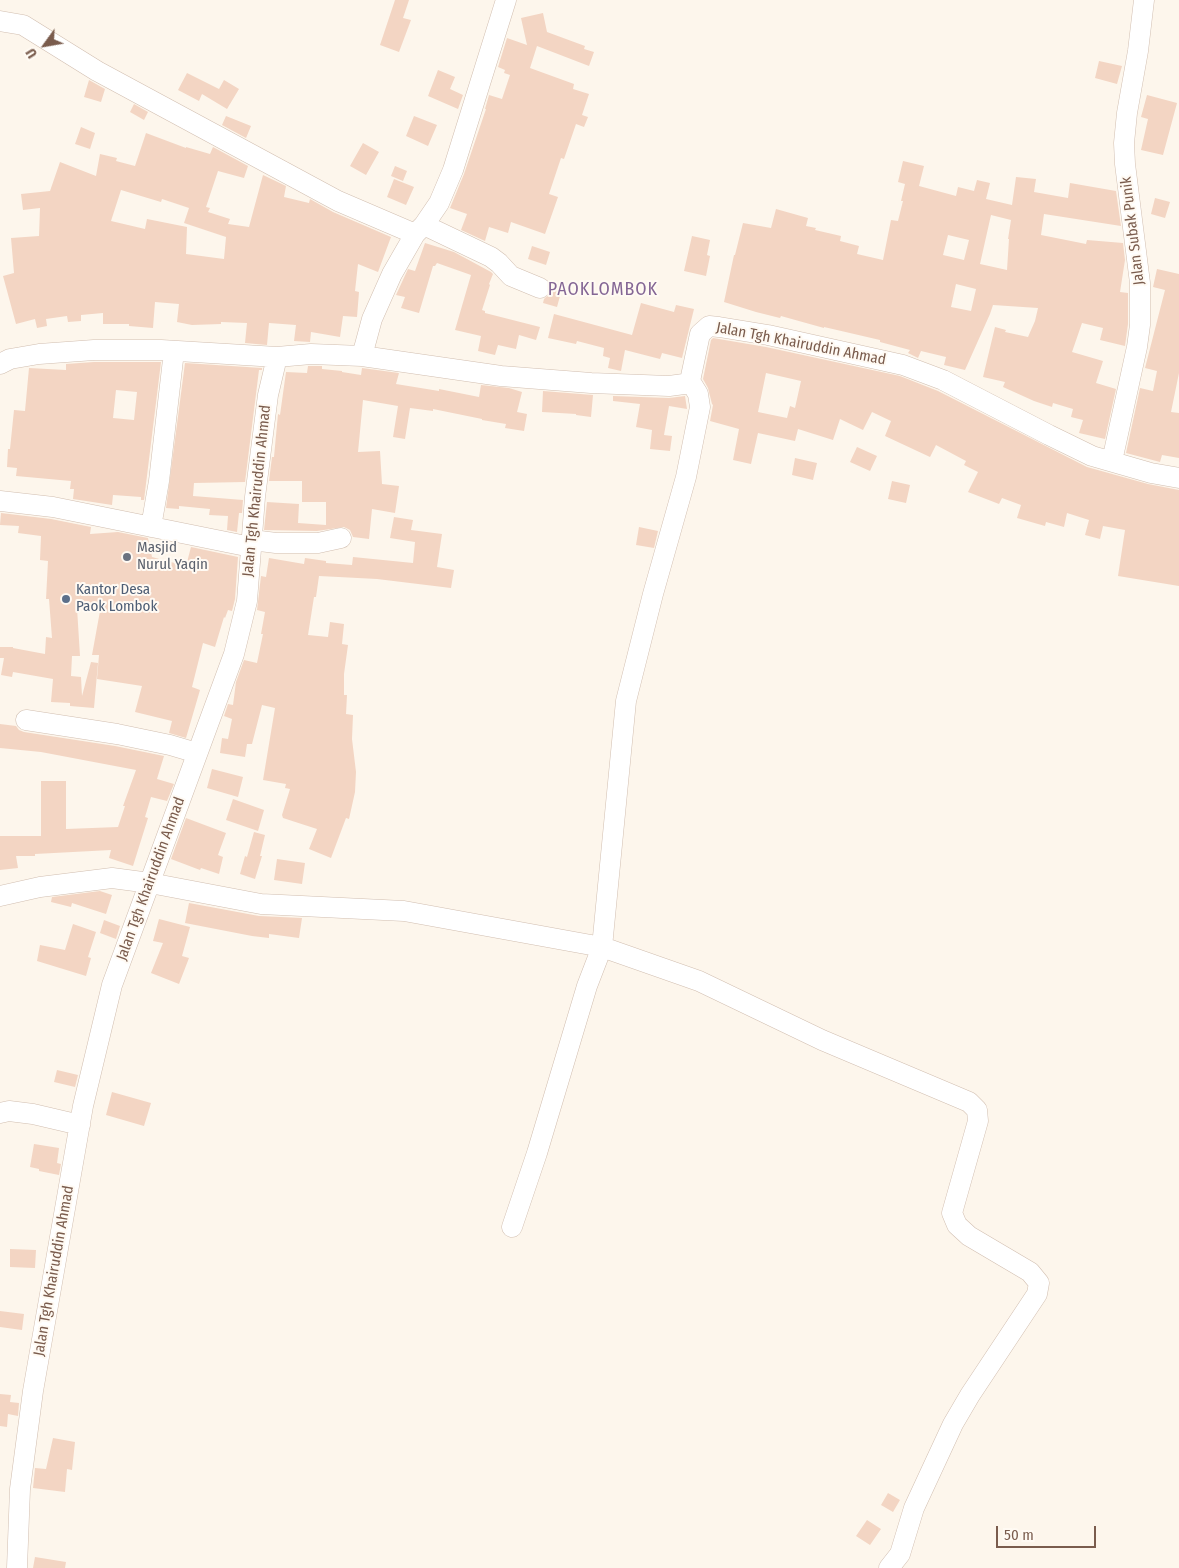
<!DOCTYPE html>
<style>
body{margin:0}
#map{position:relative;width:1179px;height:1568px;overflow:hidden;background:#fdf6ec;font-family:"Fira Sans Condensed",sans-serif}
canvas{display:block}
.north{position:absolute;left:20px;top:20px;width:50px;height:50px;-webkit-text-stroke:4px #fffaf3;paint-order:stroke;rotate:238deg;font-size:14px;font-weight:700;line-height:20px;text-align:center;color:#7a5c4d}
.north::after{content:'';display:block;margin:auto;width:18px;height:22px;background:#7a5c4d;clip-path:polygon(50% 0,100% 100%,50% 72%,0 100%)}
.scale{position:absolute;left:996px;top:1526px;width:100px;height:22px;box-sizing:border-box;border:2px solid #7a5c4d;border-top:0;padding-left:6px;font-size:15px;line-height:18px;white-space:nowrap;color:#7a5c4d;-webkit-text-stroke:4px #fffaf3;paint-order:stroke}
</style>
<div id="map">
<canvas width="1179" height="1568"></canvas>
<div class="north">U</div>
<div class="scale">50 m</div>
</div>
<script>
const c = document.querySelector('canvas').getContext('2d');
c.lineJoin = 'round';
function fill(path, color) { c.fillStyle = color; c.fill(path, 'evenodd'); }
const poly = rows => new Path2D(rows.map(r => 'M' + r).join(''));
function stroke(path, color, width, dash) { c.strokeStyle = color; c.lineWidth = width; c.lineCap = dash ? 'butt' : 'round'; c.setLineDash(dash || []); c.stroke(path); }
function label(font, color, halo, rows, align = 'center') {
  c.font = font + ' "Fira Sans Condensed",sans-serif'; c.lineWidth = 4; c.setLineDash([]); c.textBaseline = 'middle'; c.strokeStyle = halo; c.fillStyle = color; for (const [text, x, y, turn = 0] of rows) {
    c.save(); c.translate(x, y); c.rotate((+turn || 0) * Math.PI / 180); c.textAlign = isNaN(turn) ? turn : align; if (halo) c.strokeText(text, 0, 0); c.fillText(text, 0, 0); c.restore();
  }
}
const building = poly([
 [395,0,409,0,403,18,411,20,399,52,380,45],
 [543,13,547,32,585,46,584,49,594,52,589,66,537,46,530,68,574,84,573,89,589,94,582,115,588,117,584,127,576,124,564,159,561,158,549,194,558,197,545,234,511,222,508,233,489,227,485,241,461,230,467,214,450,208,464,174,486,109,485,109,489,95,502,99,510,75,504,73,505,70,498,67,507,38,527,45,521,18],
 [1099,61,1122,66,1117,84,1095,78],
 [438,70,455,77,450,89,463,95,458,109,428,96],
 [187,73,219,89,224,80,239,89,227,109,202,94,199,101,178,90],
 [89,80,105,89,101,102,84,97],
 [1147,95,1177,103,1163,155,1141,150,1148,119,1141,117],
 [134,104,148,112,144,120,130,112],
 [226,116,251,126,246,138,222,125],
 [414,116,437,125,428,146,406,136],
 [81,127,95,133,90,149,75,144],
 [146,133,186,148,186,147,210,154,213,147,248,166,244,178,218,171,206,207,210,208,208,212,230,219,228,224,249,227,263,175,286,186,284,197,309,203,310,199,333,212,391,237,378,272,358,264,355,291,359,292,357,317,343,316,340,337,311,332,310,342,294,341,296,325,269,323,267,345,245,343,247,323,221,322,221,324,192,325,177,322,179,304,155,302,153,328,129,326,129,324,103,324,103,313,81,315,81,321,68,322,67,316,46,319,47,326,37,328,35,319,16,324,3,276,14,273,11,238,39,236,40,208,23,210,21,194,50,191,60,162,96,176,100,154,117,158,116,161,135,166],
 [121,190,161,202,162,199,189,208,184,223,226,237,224,259,186,254,187,227,147,219,145,229,111,221],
 [363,143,379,152,366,175,350,166],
 [903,161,924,166,919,186,956,196,958,187,974,191,977,180,990,183,986,199,1012,205,1016,177,1036,179,1034,192,1068,198,1070,183,1116,191,1121,226,1044,214,1041,235,1086,244,1087,240,1123,243,1125,260,1120,292,1128,293,1128,324,1125,346,1100,340,1103,328,1082,323,1072,352,1103,361,1096,383,1116,389,1105,439,1079,433,1083,420,1071,417,1073,409,1053,403,1052,407,1034,401,1003,387,1005,382,983,377,995,327,1006,330,1005,332,1028,337,1035,321,1038,308,993,305,990,314,965,370,944,365,946,357,921,351,918,358,908,353,910,350,880,342,880,340,824,327,824,328,781,316,780,318,756,312,724,302,734,255,735,255,743,223,771,228,776,209,808,218,806,226,816,228,815,230,841,236,840,241,859,246,857,254,883,260,891,220,898,221,903,201,901,201,905,184,898,182],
 [991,215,1011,220,1008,239,1009,239,1007,270,980,264],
 [948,235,969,240,964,260,943,255],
 [956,284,976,289,971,311,951,307],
 [395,166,407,171,403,181,391,176],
 [394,179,414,187,406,205,387,197],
 [1155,198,1170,202,1165,218,1151,214],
 [692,236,710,240,707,255,710,256,706,276,684,271],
 [425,243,454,252,491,272,493,274,489,284,490,285,482,310,485,311,485,313,540,327,536,340,519,335,516,349,498,345,495,355,478,351,481,336,455,330,471,275,437,263,435,266,433,266,419,313,401,308,405,297,396,295,408,269,415,271],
 [532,246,550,252,546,265,528,259],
 [1157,269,1179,274,1179,373,1171,412,1179,413,1179,458,1162,455,1160,462,1126,453,1140,388,1153,391,1157,371,1145,368,1165,290,1153,287],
 [550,282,563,285,557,307,543,303,544,299,551,292,552,287],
 [641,303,674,312,676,305,694,309,682,358,662,353,660,359,625,350,621,371,608,368,610,358,603,356,604,348,577,341,576,344,548,338,554,314,632,335],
 [713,338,766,347,900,376,938,391,1087,467,1148,484,1179,490,1179,586,1118,576,1125,530,1103,526,1100,539,1085,535,1089,520,1067,513,1064,527,1046,522,1045,526,1017,518,1021,505,1002,498,999,504,968,492,978,472,964,465,966,461,936,445,930,457,885,436,891,421,872,412,863,430,840,419,833,440,798,429,795,441,758,433,751,464,733,460,739,429,710,421,713,405,712,404,708,388,703,379,711,340],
 [766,373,801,381,795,408,790,406,787,418,758,412],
 [94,362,161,362,144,500,141,500,141,497,113,495,112,505,73,499,74,489,70,489,71,481,16,476,17,468,7,467,8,449,10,449,14,410,25,411,29,368,66,370,66,364],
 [116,390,137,392,134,420,113,418],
 [185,363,262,368,262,370,259,370,245,482,194,483,193,496,243,500,242,513,239,513,237,532,227,530,228,516,209,515,210,509,179,506,179,509,166,508],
 [308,366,322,366,322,369,342,371,342,372,361,375,362,368,399,373,396,384,439,391,439,389,479,397,481,385,509,388,522,392,517,412,527,414,524,431,505,428,506,424,482,420,482,419,433,409,433,411,410,408,405,439,393,437,398,406,363,400,358,452,380,451,382,484,399,486,395,513,372,509,369,539,353,537,350,530,344,527,317,531,264,530,267,502,299,504,298,523,326,525,326,502,302,502,302,481,269,481,272,457,274,457,278,414,280,415,286,372,307,373],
 [543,391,593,395,591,417,576,415,576,414,542,412],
 [613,396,669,398,685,396,687,409,669,406,664,435,672,436,670,451,650,449,652,430,636,427,640,404,613,401],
 [857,447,877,456,870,471,850,462],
 [795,458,817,463,813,480,792,475],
 [892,481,910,485,906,503,888,499],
 [1,513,51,519,91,527,90,534,118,532,148,538,152,557,186,566,191,547,238,557,235,599,232,611,228,610,225,618,224,617,215,647,203,643,192,687,200,690,186,738,169,733,172,721,135,712,142,686,97,679,99,655,92,655,100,611,77,608,80,656,72,656,71,676,81,677,82,696,91,662,98,663,94,708,70,706,70,703,51,702,53,679,13,672,12,677,1,675,4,658,0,658,0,647,13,647,13,648,45,654,46,637,52,638,49,599,46,599,48,561,40,560,41,536,18,533,19,526,0,525],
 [394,517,413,520,411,530,442,534,437,567,454,570,451,588,377,579,319,576,316,597,314,597,308,635,328,637,330,622,344,624,342,644,348,645,344,674,344,695,347,695,346,714,353,715,352,739,356,772,355,792,349,819,346,818,331,858,309,849,317,829,283,818,282,815,290,789,285,788,286,784,263,780,275,708,262,705,252,744,247,744,245,757,220,753,222,738,228,739,232,719,224,716,228,704,233,705,236,682,244,660,257,663,263,634,261,634,265,612,257,610,261,576,266,577,269,558,304,564,305,558,326,561,326,563,352,565,353,557,413,563,415,542,390,538],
 [639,527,658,531,654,548,636,545],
 [0,724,16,726,19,730,24,732,115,746,164,756,157,779,174,784,167,801,151,797,145,817,148,818,133,866,109,858,111,850,35,854,35,856,16,856,18,868,0,870,0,836,41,836,41,781,66,781,66,829,118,827,125,806,123,806,136,770,41,752,0,748],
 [212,769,243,777,238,797,207,788],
 [233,799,264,810,258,831,226,820],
 [186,818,226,833,218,855,223,857,219,874,201,868,200,870,171,859],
 [254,832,265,835,260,856,262,856,255,879,240,874,245,856,247,857],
 [277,859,305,863,302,884,274,880],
 [100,891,112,895,106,914,72,903,71,907,51,902,52,897],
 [189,903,259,916,302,918,299,938,269,934,269,938,252,936,185,923],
 [159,919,190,927,182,956,189,958,179,984,151,973,163,943,153,941],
 [104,920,120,926,116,939,100,933],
 [73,924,96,932,88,957,91,958,86,976,37,961,40,945,65,950],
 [57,1070,78,1075,75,1087,54,1082],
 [112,1092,151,1103,144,1126,106,1115],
 [34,1144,59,1148,57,1163,61,1164,59,1175,39,1171,39,1169,30,1167],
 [10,1249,36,1250,35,1268,10,1267],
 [0,1311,24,1314,22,1330,0,1327],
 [0,1394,11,1395,10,1402,19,1403,18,1416,8,1414,7,1427,0,1426],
 [53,1438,75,1442,72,1470,67,1469,65,1492,33,1488,35,1468,46,1469],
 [888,1493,900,1500,893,1512,881,1505],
 [867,1520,881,1529,870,1545,856,1536],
 [35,1557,66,1562,65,1568,33,1568]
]);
const minor = poly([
 [0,21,23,25,97,71,338,201,415,234],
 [424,225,491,257,499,263,511,276,540,288],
 [362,356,372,319,392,274,415,234,424,225,439,203,453,170,506,0],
 [0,364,10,359,39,354,94,350,161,350,277,357],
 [690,381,698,394,700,407,686,477,653,594,626,701,602,947,699,981,822,1040,969,1102,977,1110,978,1121,952,1213,957,1225,969,1236,1030,1272,1039,1283,1037,1294,970,1395,953,1424,914,1508,900,1554,889,1568],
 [1112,461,1137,347,1140,325,1140,283,1125,164,1124,143,1127,113,1138,51,1144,0],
 [0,501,53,507,251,547],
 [151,527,159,481,174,351],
 [252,540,276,543,318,543,341,538],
 [26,720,117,734,170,745,197,753],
 [0,896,40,887,112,878,150,883,261,904,404,911,602,947,587,986,537,1153,512,1227],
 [0,1113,9,1111,33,1114,80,1125],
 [17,1568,20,1489,33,1391,83,1106,112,985,234,654,247,601,255,497,268,395,277,357,311,354,362,356,501,376,591,383,669,386,684,384,690,381,700,334,709,326,719,327,768,335,903,365,943,380,1049,435,1092,456,1151,473,1179,478]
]);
const markers = [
 [127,557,5,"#6b7280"],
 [66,599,5,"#5c6f8a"]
];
const streetNames = [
 ["Jalan Subak Punik",1133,231,-97],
 ["Jalan Tgh Khairuddin Ahmad",801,344,11],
 ["Jalan Tgh Khairuddin Ahmad",257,491,-84],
 ["Jalan Tgh Khairuddin Ahmad",151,879,-70],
 ["Jalan Tgh Khairuddin Ahmad",54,1271,-80]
];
const worshipNames = [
 ["Masjid",137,548],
 ["Nurul Yaqin",137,565]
];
const serviceNames = [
 ["Kantor Desa",76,590],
 ["Paok Lombok",76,607]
];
const quarterNames = [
 ["PAOKLOMBOK",603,290]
];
fill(building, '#f3d5c3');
stroke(minor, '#d1beb0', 21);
stroke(minor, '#fff', 20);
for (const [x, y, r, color] of markers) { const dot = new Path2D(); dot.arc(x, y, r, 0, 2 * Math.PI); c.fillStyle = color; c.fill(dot); stroke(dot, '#fffaf3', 2); }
label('15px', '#7a5c4d', '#fffaf3', streetNames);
label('15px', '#5b616d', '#fffaf3', worshipNames, 'left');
label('15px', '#4e5e75', '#fffaf3', serviceNames, 'left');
c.letterSpacing = '1px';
label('18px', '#846695', '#fffaf3', quarterNames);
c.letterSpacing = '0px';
</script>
